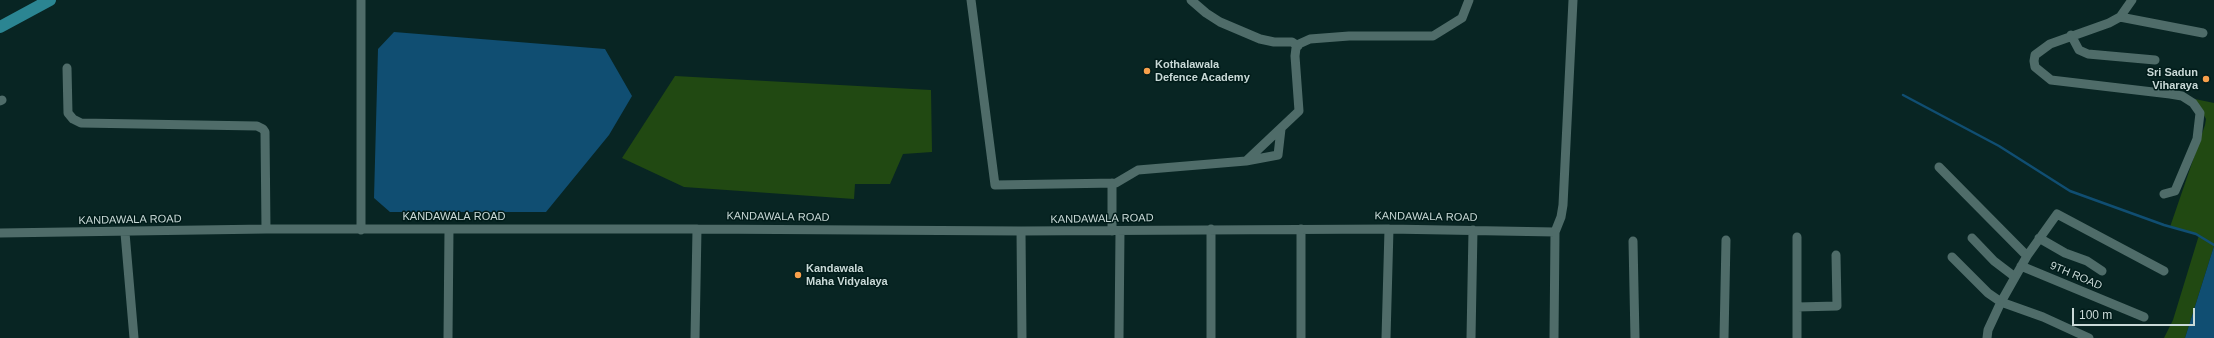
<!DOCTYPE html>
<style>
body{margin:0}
#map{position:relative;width:2214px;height:338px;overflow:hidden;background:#082523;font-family:Arial,sans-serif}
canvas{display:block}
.scale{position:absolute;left:2072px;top:308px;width:123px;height:18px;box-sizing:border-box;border:2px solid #cadad8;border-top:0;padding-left:5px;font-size:12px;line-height:14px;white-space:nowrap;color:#cadad8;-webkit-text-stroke:3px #011c1a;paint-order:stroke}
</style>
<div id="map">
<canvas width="2214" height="338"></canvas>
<div class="scale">100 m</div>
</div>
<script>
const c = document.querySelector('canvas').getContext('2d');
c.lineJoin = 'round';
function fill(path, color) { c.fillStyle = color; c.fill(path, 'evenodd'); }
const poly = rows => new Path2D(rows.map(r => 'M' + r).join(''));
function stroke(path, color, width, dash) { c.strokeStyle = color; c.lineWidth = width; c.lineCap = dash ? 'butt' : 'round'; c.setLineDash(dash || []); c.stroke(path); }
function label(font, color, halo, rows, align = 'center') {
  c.font = font + ' Arial,sans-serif'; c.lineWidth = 3; c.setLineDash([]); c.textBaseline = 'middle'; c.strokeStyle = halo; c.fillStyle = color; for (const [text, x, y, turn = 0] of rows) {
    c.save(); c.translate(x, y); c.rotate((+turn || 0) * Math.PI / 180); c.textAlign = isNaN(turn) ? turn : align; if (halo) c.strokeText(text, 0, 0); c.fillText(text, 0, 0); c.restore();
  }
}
const green = poly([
 [675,76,931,90,932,152,903,154,890,184,855,184,854,199,684,187,622,158],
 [2195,99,2214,103,2214,246,2185,338,2164,338,2173,320,2199,235,2170,227,2205,125,2206,119]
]);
const water = poly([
 [394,32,605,49,632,96,609,135,546,212,390,212,374,198,378,49],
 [2214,246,2214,338,2185,338]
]);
const stream = poly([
 [1903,95,1999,146,2070,191,2164,225,2196,234,2214,245]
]);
const street = poly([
 [361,0,361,230],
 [971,0,995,185,1116,183,1138,170,1246,161,1299,111,1295,56,1296,48,1299,44,1310,39,1349,36,1433,36,1462,18,1469,0],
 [1191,0,1206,13,1220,22,1260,39,1274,42,1292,42,1298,46],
 [2132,0,2120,17,2109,23,2050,44,2035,55,2034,61,2035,67,2051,80,2170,94,2182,96,2193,103,2200,113,2197,139,2175,191,2164,194],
 [2120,17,2203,33],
 [2071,35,2079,50,2088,54,2155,60],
 [67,68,68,113,73,119,81,123,257,126,263,129,265,132,266,229],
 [0,101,2,100],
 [1246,161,1278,155,1281,129],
 [1939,167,2027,256],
 [1021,231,1022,338],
 [1112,231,1112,183],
 [0,233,266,229,697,229,1021,231,1389,229,1555,232],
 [125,233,134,338],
 [1972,238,1994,261,2015,277],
 [2039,238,2065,253,2087,261,2102,271],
 [1633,241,1635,338],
 [1952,257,1988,293,2001,302,2043,317,2089,338],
 [2021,266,2144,317],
 [1797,307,1837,306,1836,255],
 [448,338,449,229],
 [695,338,697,229],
 [1119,338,1120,231],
 [1211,338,1211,229],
 [1301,338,1301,229],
 [1386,338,1389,229],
 [1471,338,1473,230],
 [1554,338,1555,232,1561,217,1563,205,1573,0],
 [1724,338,1726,240],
 [1797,338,1797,237],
 [1987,338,1988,330,2001,302,2027,256,2057,214,2164,271]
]);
const primary = poly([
 [0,27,50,0]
]);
const markers = [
 [1147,71,4,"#f8a04b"],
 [2206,79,4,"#f8a04b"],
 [798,275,4,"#f8a04b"]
];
const poiNames = [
 ["Kothalawala",1155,65],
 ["Defence Academy",1155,78],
 ["Sri Sadun",2198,73,"right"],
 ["Viharaya",2198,86,"right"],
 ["Kandawala",806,269],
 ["Maha Vidyalaya",806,282]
];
const streetNames = [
 ["KANDAWALA ROAD",454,217],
 ["KANDAWALA ROAD",778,217,1],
 ["KANDAWALA ROAD",1426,217,1],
 ["KANDAWALA ROAD",1102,219,-1],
 ["KANDAWALA ROAD",130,220,-1],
 ["9TH ROAD",2076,276,23]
];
fill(green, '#214912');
fill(water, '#104e72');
stroke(stream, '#104e72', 2.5);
stroke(street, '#4f6c69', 9);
stroke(primary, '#2b8592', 12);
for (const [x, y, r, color] of markers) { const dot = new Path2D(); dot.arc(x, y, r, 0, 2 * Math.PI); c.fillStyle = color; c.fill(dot); stroke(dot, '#011c1a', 1.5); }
label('bold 11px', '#cadad8', '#011c1a', poiNames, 'left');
label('11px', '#cadad8', '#011c1a', streetNames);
</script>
